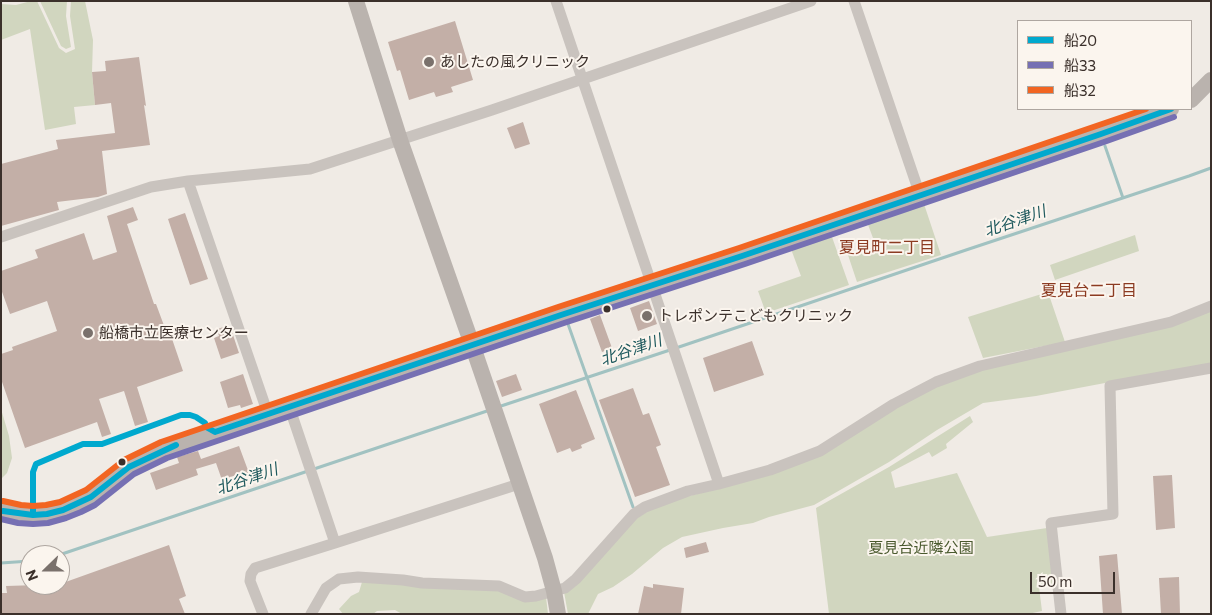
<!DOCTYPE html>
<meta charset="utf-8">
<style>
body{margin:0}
#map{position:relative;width:1212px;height:615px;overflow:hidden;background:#f0ebe5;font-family:Commissioner,"Noto Sans JP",sans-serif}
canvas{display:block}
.frame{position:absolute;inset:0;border:2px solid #3b302b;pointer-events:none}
.legend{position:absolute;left:1017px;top:20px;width:175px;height:90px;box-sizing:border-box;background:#fbf5ee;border:1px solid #aea6a0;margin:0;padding:6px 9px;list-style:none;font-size:15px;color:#3b302b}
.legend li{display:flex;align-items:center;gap:10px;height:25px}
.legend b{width:25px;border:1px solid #aea6a0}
.north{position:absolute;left:20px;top:545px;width:50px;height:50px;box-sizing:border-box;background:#fbf5ee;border:1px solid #aea6a0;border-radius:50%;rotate:248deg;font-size:14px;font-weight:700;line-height:20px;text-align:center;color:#3b302b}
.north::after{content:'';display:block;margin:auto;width:18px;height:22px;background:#7a716c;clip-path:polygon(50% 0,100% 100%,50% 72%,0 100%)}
.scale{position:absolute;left:1030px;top:572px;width:85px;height:22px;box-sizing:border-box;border:2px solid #3b302b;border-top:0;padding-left:6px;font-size:15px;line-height:18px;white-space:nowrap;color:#3b302b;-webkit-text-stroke:4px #fbf5ee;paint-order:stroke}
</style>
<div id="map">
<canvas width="1212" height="615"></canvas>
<div class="frame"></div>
<ul class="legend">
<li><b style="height:6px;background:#00a9ce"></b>船20</li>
<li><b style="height:6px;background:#7670b3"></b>船33</li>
<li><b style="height:6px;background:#f26522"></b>船32</li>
</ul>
<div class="north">N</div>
<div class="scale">50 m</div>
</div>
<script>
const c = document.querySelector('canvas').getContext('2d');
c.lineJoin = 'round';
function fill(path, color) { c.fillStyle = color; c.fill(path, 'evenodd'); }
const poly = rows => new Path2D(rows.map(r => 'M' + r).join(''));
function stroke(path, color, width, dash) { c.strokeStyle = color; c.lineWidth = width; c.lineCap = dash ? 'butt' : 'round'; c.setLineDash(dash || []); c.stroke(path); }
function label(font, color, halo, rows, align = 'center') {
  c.font = font + ' Commissioner,"Noto Sans JP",sans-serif'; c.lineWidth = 4; c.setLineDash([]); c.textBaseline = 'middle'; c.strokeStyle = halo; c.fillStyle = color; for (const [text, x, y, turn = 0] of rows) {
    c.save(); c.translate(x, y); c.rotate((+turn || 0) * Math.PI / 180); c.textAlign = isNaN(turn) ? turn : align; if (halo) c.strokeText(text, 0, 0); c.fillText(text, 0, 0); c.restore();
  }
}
const green = poly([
 [31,1,37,1,59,48,66,53,75,49,70,16,71,1,85,1,93,40,92,72,95,105,74,107,76,124,45,130,30,29,1,40,1,4,16,5],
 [40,1,67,1,66,16,71,47,66,49,61,46],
 [924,204,941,255,857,282,848,255,876,246,867,222],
 [1135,235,1139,251,1055,280,1050,265],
 [826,237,832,237,849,285,766,313,758,291,801,276,791,249],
 [1048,292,1065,342,983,358,968,317],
 [1211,311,1211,363,1036,396,983,403,937,430,889,462,814,505,769,517,753,523,723,528,682,537,663,548,632,574,613,587,598,594,588,614,568,614,564,592,637,518,659,504,772,474,938,385,980,369],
 [1,409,9,436,12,458,7,473,1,479],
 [970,416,973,422,946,444,947,448,932,457,929,452,891,472,895,488,957,473,987,537,1047,528,1053,585,1039,587,1042,611,1028,614,829,614,816,508,889,467],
 [362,582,497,590,546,597,548,614,402,614,395,610,377,611,373,614,343,614,339,609,351,596,359,592]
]);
const stream = poly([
 [1105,146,1123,198],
 [568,324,633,507],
 [676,348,966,250,1189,176,1211,168],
 [498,407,670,350],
 [314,469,490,410],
 [59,555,308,471],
 [1,563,30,561]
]);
const building = poly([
 [455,21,473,80,451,87,453,92,436,97,434,92,409,100,400,70,397,71,388,42],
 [139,57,146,106,144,105,150,145,102,151,107,194,98,197,57,202,59,210,1,226,1,164,58,149,56,140,115,133,111,103,95,105,92,72,106,71,105,61],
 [523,122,530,144,515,149,507,128],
 [133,207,138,220,127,224,154,304,156,304,166,331,169,330,183,371,137,387,148,422,135,426,124,391,99,399,111,434,102,437,97,422,25,448,1,379,1,354,13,350,12,347,57,331,47,301,10,314,1,289,1,271,38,258,35,250,84,233,93,260,117,252,107,216],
 [185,213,208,279,190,285,168,219],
 [649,301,657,324,638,331,630,308],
 [600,315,612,348,602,352,590,319],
 [227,326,229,333,232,332,239,353,221,359,214,338,219,336,217,329],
 [752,341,764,375,714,392,703,358],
 [243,374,253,404,241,408,240,405,228,408,220,382],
 [516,374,522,390,502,397,496,381],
 [633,388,643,415,649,413,661,445,656,447,670,485,635,497,599,400],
 [576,390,595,439,581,445,582,448,572,452,570,448,557,453,539,404],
 [239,446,249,473,237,477,236,475,222,480,216,463,196,469,198,475,156,490,150,473,179,463,177,457,198,451,201,459],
 [1172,475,1175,528,1156,530,1153,476],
 [706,542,709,552,686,558,684,548],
 [169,545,186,596,179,599,185,614,1,614,1,593,7,593,6,586,38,585,38,592,60,585,60,584],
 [1117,554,1122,614,1103,614,1099,556],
 [1179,577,1180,614,1161,614,1159,578],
 [653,584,684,588,681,614,638,614,644,586,653,588]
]);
const street = poly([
 [556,1,719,484],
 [854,1,920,195],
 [188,181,268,414],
 [1,237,151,187,188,181,310,169,492,110,811,1],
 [289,406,335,543],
 [263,614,250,581,251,574,255,568,335,543,519,484],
 [311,614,326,588,339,579,358,577,403,580,422,583,499,586,525,597,536,596,565,588,576,579,634,514,645,507,688,491,719,484,770,470,820,451,894,404,936,382,980,366,1171,322,1211,306],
 [1061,614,1051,523,1113,514,1110,386,1211,368]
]);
const secondary = poly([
 [356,1,400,140,475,353,545,558,554,591,558,614],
 [1191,100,1211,80],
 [1,510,20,514,33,515,47,514,63,510,78,504,91,497,129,467,164,450,561,315,742,256,1101,134,1171,109]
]);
const bus1 = poly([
 [3,511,33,515,47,514,63,510,91,497,129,467,176,445],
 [33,515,33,472,36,464,83,444,102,444,181,415,190,415,196,417,205,423,206,427,215,432,561,315,742,256,1101,134,1171,109]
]);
const bus2 = poly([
 [1,519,18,523,33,524,48,523,66,518,81,512,95,505,134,474,167,458,564,323,745,264,1104,142,1174,117]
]);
const bus3 = poly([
 [3,501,21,505,33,506,46,505,60,502,86,490,124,460,161,442,558,307,739,248,1146,109]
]);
const markers = [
 [429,62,6,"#7a716c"],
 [607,309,4.5,"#3b302b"],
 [647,316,6,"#7a716c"],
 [88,333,6,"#7a716c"],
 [122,462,4.5,"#3b302b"]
];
const poiNames = [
 ["あしたの風クリニック",440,62],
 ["トレポンテこどもクリニック",658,316],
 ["船橋市立医療センター",99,333]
];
const parkNames = [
 ["夏見台近隣公園",921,548]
];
const waterNames = [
 ["北谷津川",1015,221,-19],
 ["北谷津川",631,350,-19],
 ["北谷津川",247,479,-19]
];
const neighbourhoodNames = [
 ["夏見町二丁目",887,248],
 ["夏見台二丁目",1089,291]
];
fill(green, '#d1d6bf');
stroke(stream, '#a1c2c1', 3);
fill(building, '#c3afa7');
stroke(street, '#c9c3be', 11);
stroke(secondary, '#bab3ae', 16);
stroke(bus1, '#00a9ce', 6);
stroke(bus2, '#7670b3', 6);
stroke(bus3, '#f26522', 6);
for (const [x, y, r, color] of markers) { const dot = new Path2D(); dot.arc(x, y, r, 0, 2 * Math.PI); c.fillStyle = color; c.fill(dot); stroke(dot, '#fbf5ee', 2); }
label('15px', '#3b302b', '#fbf5ee', poiNames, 'left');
label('15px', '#4a5a2e', '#fbf5ee', parkNames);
label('italic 16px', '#1f5a5e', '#fbf5ee', waterNames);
label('16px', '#8c3b22', '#fbf5ee', neighbourhoodNames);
</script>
